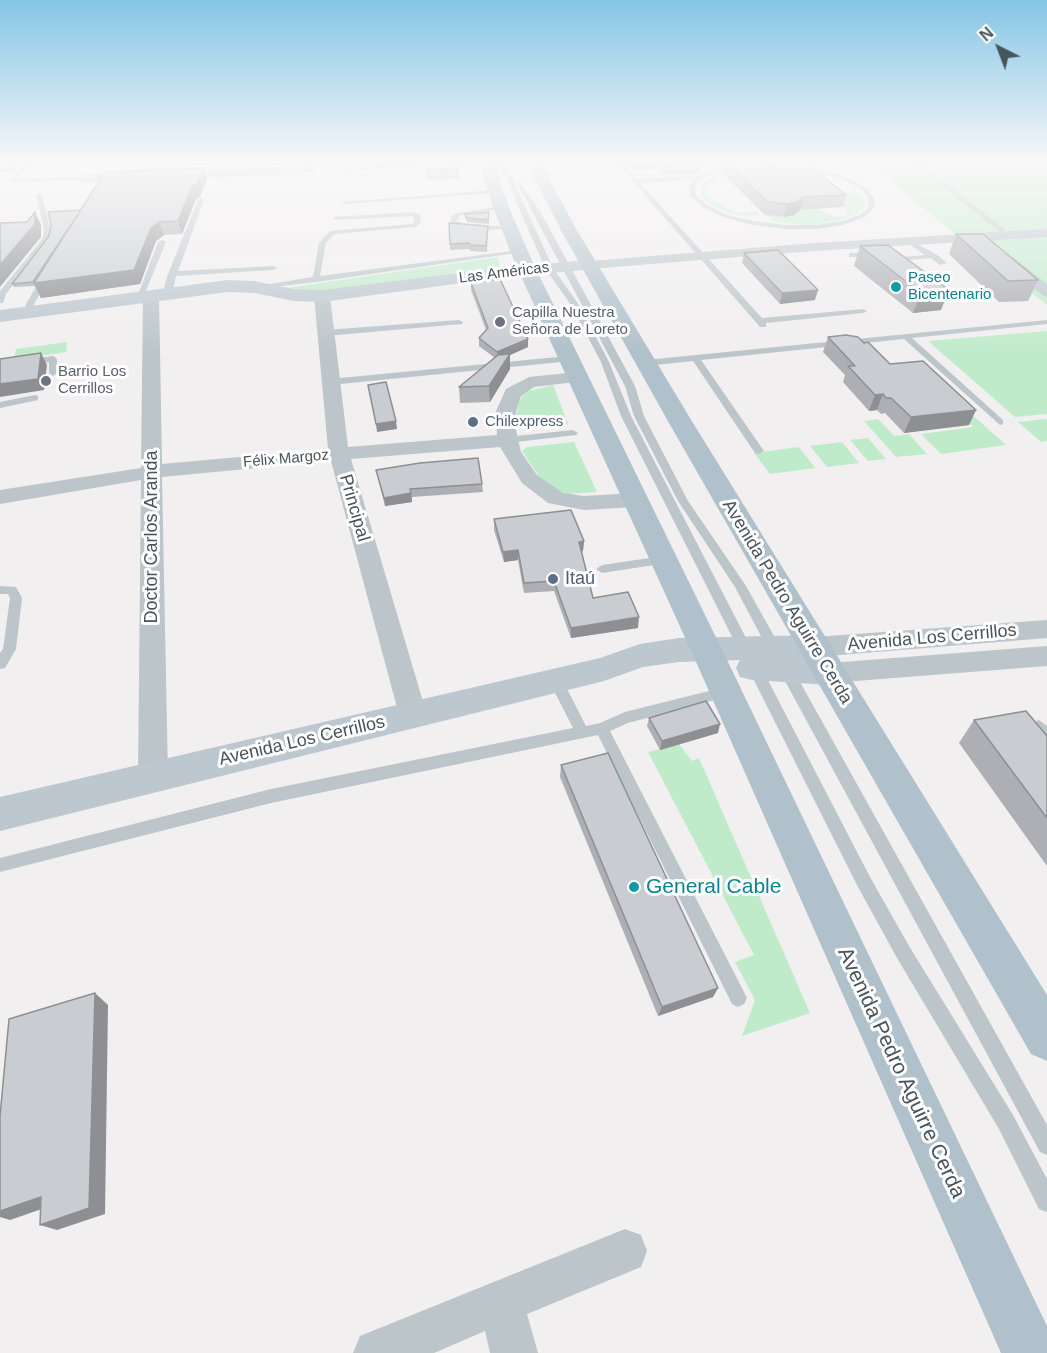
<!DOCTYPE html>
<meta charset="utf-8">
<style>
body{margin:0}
#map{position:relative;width:1047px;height:1353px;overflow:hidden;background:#f1efef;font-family:Helvetica,sans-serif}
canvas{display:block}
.north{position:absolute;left:969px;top:18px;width:60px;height:60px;-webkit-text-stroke:4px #fff;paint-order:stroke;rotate:318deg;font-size:16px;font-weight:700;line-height:24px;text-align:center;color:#48545a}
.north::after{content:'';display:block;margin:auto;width:21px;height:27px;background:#48545a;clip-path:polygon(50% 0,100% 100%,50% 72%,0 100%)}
</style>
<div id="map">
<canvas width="1047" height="1353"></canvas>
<div class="north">N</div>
</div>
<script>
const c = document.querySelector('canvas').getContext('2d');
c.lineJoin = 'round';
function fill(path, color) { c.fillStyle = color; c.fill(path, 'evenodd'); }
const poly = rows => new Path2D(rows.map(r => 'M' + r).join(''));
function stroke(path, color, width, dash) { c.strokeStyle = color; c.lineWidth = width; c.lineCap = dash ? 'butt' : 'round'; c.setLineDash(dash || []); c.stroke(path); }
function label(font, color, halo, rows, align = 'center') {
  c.font = font + ' Helvetica,sans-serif'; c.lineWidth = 6; c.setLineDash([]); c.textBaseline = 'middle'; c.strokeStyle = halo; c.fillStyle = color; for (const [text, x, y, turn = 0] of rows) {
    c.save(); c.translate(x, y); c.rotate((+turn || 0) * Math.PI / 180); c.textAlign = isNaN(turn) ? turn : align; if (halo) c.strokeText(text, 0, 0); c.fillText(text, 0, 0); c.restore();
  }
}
const green = poly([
 [869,162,1047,162,1047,305,951,231],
 [714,178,718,183,709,183,706,190,710,199,736,213,756,211,760,215,739,216,716,208,704,200,701,196,701,186,708,179],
 [841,191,861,194,865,203,863,208,857,213,840,220,810,225,774,222,768,216,788,217,795,214,793,210,820,209,835,217,847,216,846,210,828,196],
 [498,257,501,271,327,293,279,289],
 [1047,331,1047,414,1015,417,928,341],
 [67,342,66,352,14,360,16,349],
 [553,385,568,424,527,428,516,421,517,405,525,392],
 [950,395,1006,445,941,454,921,434,973,427,940,396],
 [878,419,894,436,909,434,927,454,896,457,864,421],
 [1047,419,1047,441,1041,442,1018,422],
 [868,438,886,459,868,461,850,440],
 [574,442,597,492,566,494,547,488,522,451,527,447],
 [842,442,859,463,827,467,810,446],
 [799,447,815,468,770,474,754,453],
 [679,744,692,761,699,758,810,1013,742,1036,755,1000,735,962,754,955,648,752]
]);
const lane = poly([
 [25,162,31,162,17,179,82,177,85,179,10,182,25,162],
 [443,162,488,162,346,171,343,169,443,162],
 [499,162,505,162,553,268,579,305,609,362,631,416,870,877,909,946,1013,1115,1047,1179,1047,1212,1039,1209,999,1129,897,958,858,887,621,416,601,362,571,305,545,268,499,162],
 [616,162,622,162,637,179,700,175,717,168,766,163,820,169,845,177,865,187,874,197,875,207,864,217,843,225,817,229,785,229,753,225,723,217,703,207,690,196,689,186,695,179,640,183,762,318,863,309,867,311,863,313,766,323,766,327,760,327,616,162],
 [766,167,819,173,841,179,861,189,868,197,869,207,860,215,842,221,817,225,785,225,753,221,727,215,707,205,696,195,695,186,703,178,718,172,766,167],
 [912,162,919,162,1005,230,1005,236,1001,236,1000,232,912,162],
 [517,183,521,183,540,211,635,386,644,416,688,501,746,586,783,652,781,655,771,655,735,587,678,501,634,416,625,386,517,183],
 [497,190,495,193,344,204,341,202,497,190],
 [39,193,42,195,50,229,49,238,6,294,3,303,0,303,0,291,43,238,44,229,36,195,39,193],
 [201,198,204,200,178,271,273,266,277,268,273,270,176,276,172,294,165,296,164,287,168,274,198,200,201,198],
 [501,206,503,209,471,213,461,215,456,221,474,226,509,226,511,229,474,230,450,222,451,217,457,213,501,206],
 [414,212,420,215,421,222,416,227,334,234,326,243,320,276,519,250,523,252,316,282,256,289,252,287,313,277,319,243,330,231,412,224,415,222,413,216,335,220,333,217,414,212],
 [908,239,936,254,947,263,940,265,931,258,887,262,886,260,890,258,925,255,906,242,908,239],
 [162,240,166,242,143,298,136,300,158,242,162,240],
 [852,253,876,253,880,255,876,257,849,257,849,253,852,253],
 [44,273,51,275,34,304,32,313,25,315,26,304,44,273],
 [459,320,463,322,462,324,325,336,321,333,325,330,459,320],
 [1047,320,1047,324,912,338,1003,420,1003,424,1000,425,904,339,701,360,764,451,759,454,755,453,693,361,646,366,642,363,646,360,1047,320],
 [53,356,57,359,57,373,53,376,49,373,49,362,0,369,0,363,53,356],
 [568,356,571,357,571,361,330,385,325,382,330,379,568,356],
 [35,395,38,396,38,400,0,408,0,402,35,395],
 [573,430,578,433,576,435,507,443,502,440,507,437,573,430],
 [663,556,669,560,667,563,602,573,596,569,602,565,663,556],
 [0,586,16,587,22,598,16,649,5,668,0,669,0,653,3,649,10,598,8,594,0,594,0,586],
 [785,663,790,664,1047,1125,1047,1155,1040,1152,778,668,785,663],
 [556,676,561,677,586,726,600,723,625,712,725,687,730,688,732,692,730,696,628,723,610,731,744,992,747,998,744,1004,738,1007,732,1004,598,735,271,803,0,872,0,858,271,789,573,728,549,681,551,677,556,676],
 [1039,720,1047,726,1047,742,1042,740,1032,726,1034,722,1039,720]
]);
const street = poly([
 [310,166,314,167,314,173,82,183,76,179,82,175,310,166],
 [1047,229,1047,237,814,251,589,269,582,265,589,261,814,243,1047,229],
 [1008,256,1013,257,1047,284,1047,297,1042,295,1003,263,1001,260,1008,256],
 [151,291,159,296,162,464,328,449,314,296,322,291,330,296,348,447,497,435,496,411,506,389,529,377,577,372,583,373,586,377,583,381,534,387,521,396,516,411,515,426,521,452,537,475,563,493,584,496,635,493,643,495,646,500,643,505,635,507,584,510,548,503,522,483,500,447,351,459,427,715,423,723,413,726,403,723,399,715,331,461,162,477,168,777,164,786,153,790,142,786,138,777,141,480,0,504,0,490,141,468,143,296,151,291],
 [1047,620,1047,638,815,657,806,654,802,647,806,640,815,637,1047,620],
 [1047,646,1047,666,830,683,820,680,817,673,820,666,830,663,1047,646],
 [625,1229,641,1235,647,1251,641,1267,527,1314,538,1353,490,1353,485,1331,434,1353,353,1353,360,1336,625,1229]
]);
const secondary = poly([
 [589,260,595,261,598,265,595,269,507,277,322,302,294,301,254,293,228,292,0,322,0,310,228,280,254,281,294,289,322,290,507,267,589,260],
 [815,635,826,639,831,647,826,655,803,659,830,661,842,664,846,673,842,682,830,685,752,680,740,677,736,668,740,660,679,662,643,667,604,681,0,831,0,797,600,658,640,644,679,638,815,635]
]);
const primary = poly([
 [479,162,493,162,510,210,533,263,729,664,1047,1326,1047,1353,1001,1353,697,664,515,263,494,210,479,162],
 [526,162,540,162,578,232,693,423,1047,995,1047,1061,1031,1054,669,423,562,232,526,162]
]);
const wall = poly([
 [0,162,22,162,15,171,0,172],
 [425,162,459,168,459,178,427,180],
 [626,162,698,162,700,164,699,173,665,175,659,168,633,170],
 [724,162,754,162,846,195,843,207,800,210,794,215,784,217,765,215,723,174],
 [204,168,207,180,200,196,196,199,182,234,164,235,156,241,140,284,41,298,35,286,14,287,12,284,49,236,51,225,81,210],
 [489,212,489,224,467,222,465,217,465,214],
 [449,223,488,226,487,252,470,251,469,249,450,250],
 [956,234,1038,280,1028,301,999,302,949,254],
 [888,245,941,310,913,313,854,266,860,246],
 [744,253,815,300,780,304,742,263],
 [471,283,528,347,510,355,510,369,490,402,460,403,459,387,495,358,479,346,479,338,486,330,471,290],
 [828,337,864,343,890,364,976,410,969,425,904,433,885,413,881,414,877,410,869,411,843,382,845,375,823,352],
 [376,470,482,484,483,492,412,497,412,502,385,506],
 [494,519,584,541,583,551,581,552,593,598,638,628,571,638,554,591,524,593,518,560,504,562,494,530],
 [649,718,718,733,660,750,647,726],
 [974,720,1047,736,1047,866,959,743],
 [561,765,718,988,713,997,658,1016,560,777]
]);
const shadedWall = poly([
 [11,162,22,162,15,171],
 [633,162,659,162,659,168,633,170],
 [204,168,207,180,200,196,196,199,182,234,178,221,192,186],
 [803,197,800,210,794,215,784,217,786,204],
 [81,210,151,228,159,222,164,235,156,241,140,284,41,298,33,282],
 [35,212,41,225,41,237,0,287,0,265],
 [818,290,815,300,780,304,782,293],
 [949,290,941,310,913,313,921,293],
 [528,339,528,347,510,355,510,369,490,402,489,386,498,360,497,352],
 [41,353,47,365,44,390,0,397,0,384],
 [883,394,877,410,869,411,875,395],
 [976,410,969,425,904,433,911,417],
 [396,421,397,429,377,432,376,424],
 [411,493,412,502,385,506,384,498],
 [584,541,583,551,578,552,579,542],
 [518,550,518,560,504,562,503,552],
 [639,617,638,628,571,638,571,628],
 [720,724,718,733,660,750,662,741],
 [718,988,713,997,658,1016,662,1007],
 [95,993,108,1005,105,1214,57,1230,40,1225],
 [41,1197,59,1203,10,1220,0,1217,0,1211]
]);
const building = poly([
 [425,162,457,162,459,168,426,170,425,162],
 [662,162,698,162,700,164,666,166,662,162],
 [725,162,754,162,773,168,775,162,805,162,846,195,803,197,797,202,786,204,768,202,725,162],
 [204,168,197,183,192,186,178,221,159,222,151,228,134,270,34,283,105,172,204,168],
 [81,210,33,282,12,284,49,236,51,225,48,212,81,210],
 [35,212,35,224,0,265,0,223,27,222,35,212],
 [489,212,488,220,466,218,465,214,489,212],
 [449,223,488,226,486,246,470,245,469,243,450,244,449,223],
 [956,234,983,234,1038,280,1008,281,956,234],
 [888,245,949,290,921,293,860,246,888,245],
 [778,250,818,290,782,293,744,253,778,250],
 [500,279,528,339,497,352,479,338,488,328,471,283,500,279],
 [846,335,858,337,864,343,868,342,890,364,923,361,976,410,911,417,891,398,886,398,883,394,875,395,848,366,855,366,828,337,846,335],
 [41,353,38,379,0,384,0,359,41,353],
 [510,354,489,386,459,387,498,355,510,354],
 [386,382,396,421,376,424,368,385,386,382],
 [478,458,482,484,410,489,411,493,384,498,376,470,420,463,478,458],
 [571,510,584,541,579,542,593,598,628,592,639,617,571,628,554,581,524,583,518,550,503,552,494,519,571,510],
 [706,701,720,724,662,741,649,718,706,701],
 [1026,711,1047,736,1047,818,974,720,1026,711],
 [608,753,718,988,662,1007,561,765,608,753],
 [95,993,89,1208,40,1225,41,1197,0,1211,0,1116,9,1019,95,993]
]);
const markers = [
 [896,287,6,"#0f9aa8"],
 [500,322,6,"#6b7280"],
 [46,381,6,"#6b7280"],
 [473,422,6,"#5c6f8a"],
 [553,579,6,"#5c6f8a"],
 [634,887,6,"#0f9aa8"]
];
const farStreetnames = [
 ["Las Américas",504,273,-7],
 ["Félix Margoz",286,459,-5]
];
const farCulturenames = [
 ["Paseo",908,278],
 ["Bicentenario",908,295]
];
const farWorshipnames = [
 ["Capilla Nuestra",512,313],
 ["Señora de Loreto",512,330],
 ["Barrio Los",58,372],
 ["Cerrillos",58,389]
];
const farServicenames = [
 ["Chilexpress",485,422]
];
const streetNames = [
 ["Principal",354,508,74],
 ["Doctor Carlos Aranda",152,537,-90],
 ["Avenida Pedro Aguirre Cerda",787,602,59],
 ["Avenida Los Cerrillos",932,638,-5],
 ["Avenida Los Cerrillos",302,741,-13]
];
const serviceNames = [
 ["Itaú",565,579]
];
const nearCulturenames = [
 ["General Cable",646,887]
];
const nearStreetnames = [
 ["Avenida Pedro Aguirre Cerda",901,1073,65]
];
fill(green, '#c0ebcb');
fill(lane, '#bbc5ca');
fill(street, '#bbc5ca');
fill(secondary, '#bcc7cf');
fill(primary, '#b0c1cb');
fill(wall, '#adafb4');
fill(shadedWall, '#8d8f92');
fill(building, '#c9ccd1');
stroke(building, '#8d8f92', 1.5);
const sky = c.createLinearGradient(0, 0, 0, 352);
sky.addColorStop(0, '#85c5e6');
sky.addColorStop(0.46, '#f9f8f8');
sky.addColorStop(1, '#f9f8f800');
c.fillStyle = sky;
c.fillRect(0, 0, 1047, 352);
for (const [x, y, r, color] of markers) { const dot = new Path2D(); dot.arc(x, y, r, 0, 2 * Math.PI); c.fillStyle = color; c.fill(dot); stroke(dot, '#fff', 2); }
label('15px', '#48545a', '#fff', farStreetnames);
label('15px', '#0d838f', '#fff', farCulturenames, 'left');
label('15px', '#5b616d', '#fff', farWorshipnames, 'left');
label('15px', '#4e5e75', '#fff', farServicenames, 'left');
label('18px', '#48545a', '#fff', streetNames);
label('18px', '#4e5e75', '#fff', serviceNames, 'left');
label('21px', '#0d838f', '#fff', nearCulturenames, 'left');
label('21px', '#48545a', '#fff', nearStreetnames);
</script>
